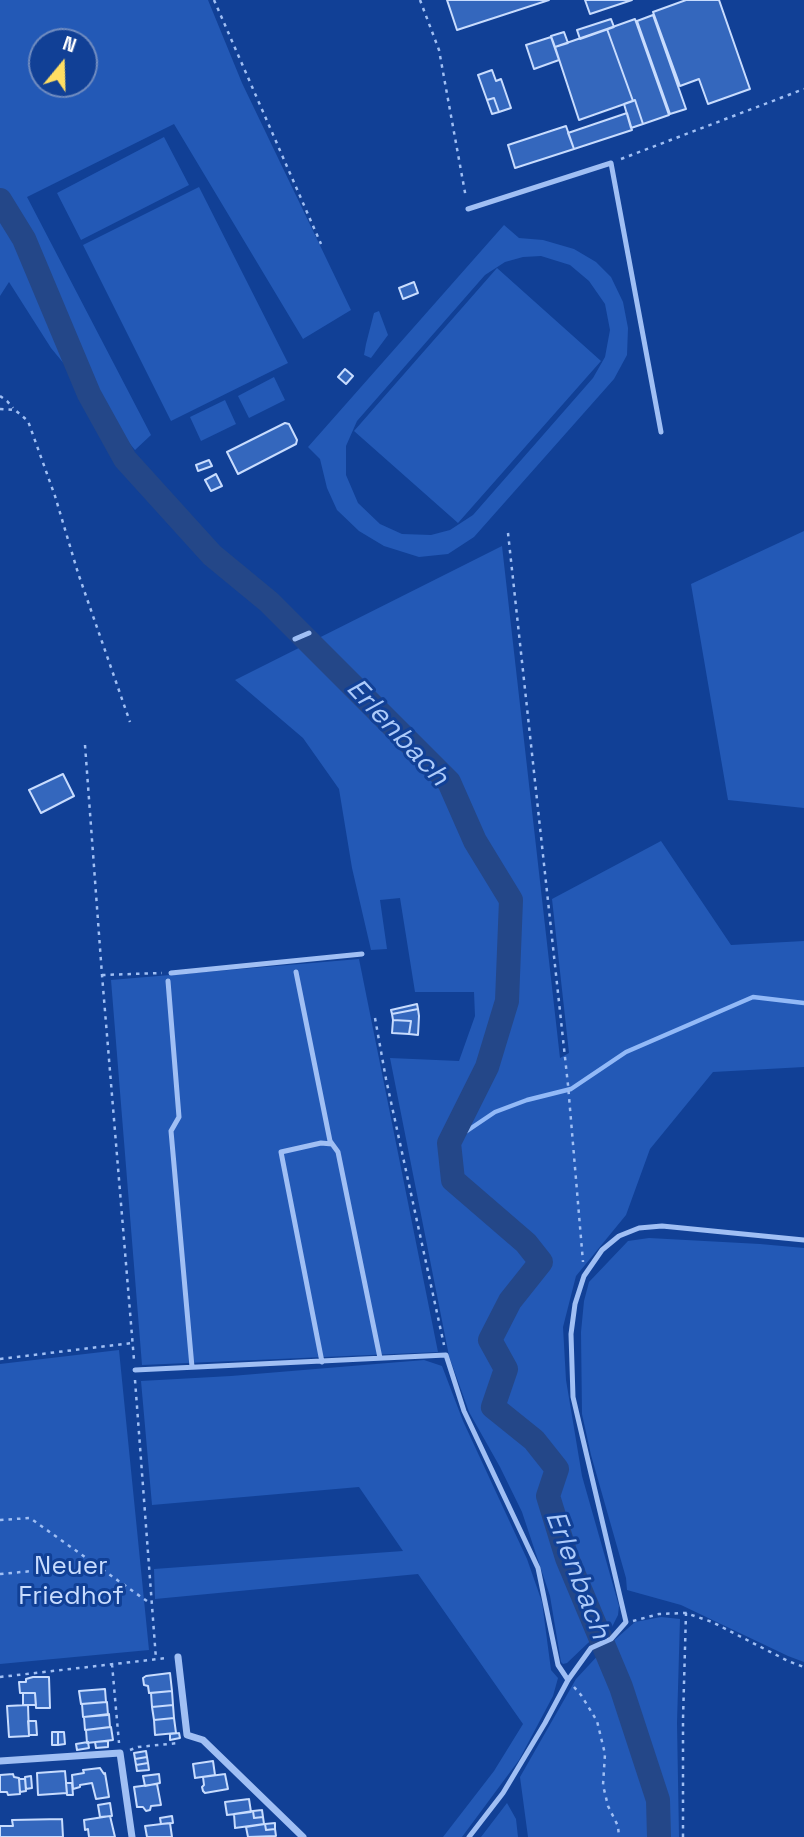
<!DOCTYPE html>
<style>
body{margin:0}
#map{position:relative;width:804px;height:1837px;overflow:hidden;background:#114096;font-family:"Space Grotesk",sans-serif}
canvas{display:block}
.north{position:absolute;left:28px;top:28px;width:70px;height:70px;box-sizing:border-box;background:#114096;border:2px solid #708cc0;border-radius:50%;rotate:19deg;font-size:19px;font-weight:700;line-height:28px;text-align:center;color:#fff}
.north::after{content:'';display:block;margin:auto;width:24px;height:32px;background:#ffde63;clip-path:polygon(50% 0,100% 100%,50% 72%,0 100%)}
</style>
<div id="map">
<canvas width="804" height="1837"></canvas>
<div class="north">N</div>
</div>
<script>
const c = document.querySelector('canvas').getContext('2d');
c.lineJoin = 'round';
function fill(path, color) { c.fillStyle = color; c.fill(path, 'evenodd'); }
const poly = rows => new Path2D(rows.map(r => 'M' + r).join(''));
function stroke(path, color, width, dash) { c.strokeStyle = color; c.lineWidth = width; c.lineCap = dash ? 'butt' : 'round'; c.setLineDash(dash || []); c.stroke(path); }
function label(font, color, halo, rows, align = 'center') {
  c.font = font + ' "Space Grotesk",sans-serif'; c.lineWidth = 6; c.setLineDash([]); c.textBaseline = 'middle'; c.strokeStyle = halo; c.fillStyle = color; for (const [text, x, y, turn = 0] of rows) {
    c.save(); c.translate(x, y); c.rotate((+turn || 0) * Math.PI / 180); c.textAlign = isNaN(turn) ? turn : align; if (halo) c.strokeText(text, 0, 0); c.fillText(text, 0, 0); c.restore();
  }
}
const green = poly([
 [0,0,208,0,242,83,351,310,303,339,174,124,27,197,151,435,135,450,51,348,9,282,0,296],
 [42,42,84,42,84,84,42,84],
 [164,137,189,185,81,240,57,193],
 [199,187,288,363,171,421,83,245],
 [504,225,519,238,543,240,574,249,596,262,611,277,623,302,628,328,627,355,614,379,474,537,448,554,419,557,384,546,359,531,337,510,327,488,320,459,308,447],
 [541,256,570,265,589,281,605,304,610,330,605,357,593,378,473,515,450,530,431,535,402,534,380,524,358,503,346,475,346,446,357,421,485,275,505,262,523,257],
 [497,268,601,361,458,523,354,431],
 [379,311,388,335,371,358,364,355,366,344,374,313],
 [274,377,285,400,249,418,238,396],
 [225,400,236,424,201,441,190,417],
 [804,531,804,808,728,800,691,584],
 [502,546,560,1058,569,1053,552,899,661,841,731,945,804,941,804,1067,713,1072,650,1149,626,1215,576,1276,563,1327,566,1380,582,1476,619,1606,618,1615,612,1627,588,1643,567,1663,563,1664,561,1662,550,1596,522,1512,500,1467,469,1412,449,1356,390,1058,459,1061,475,1016,474,992,415,992,400,898,380,900,387,949,371,950,352,868,339,789,303,738,235,680],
 [359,959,438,1352,142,1365,111,980],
 [649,1238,760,1244,804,1248,804,1662,788,1656,681,1605,627,1590,626,1578,591,1455,582,1414,581,1332,584,1301,589,1282,628,1241],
 [119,1350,149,1650,0,1664,0,1364],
 [424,1360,442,1366,463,1421,527,1559,542,1602,551,1670,558,1678,553,1696,519,1760,462,1837,443,1837,494,1771,523,1724,418,1574,155,1599,154,1569,403,1551,359,1487,152,1505,141,1381,231,1376],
 [661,1617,680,1619,677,1723,679,1837,528,1837,520,1777,576,1679,602,1651,635,1622],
 [507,1803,516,1819,518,1837,481,1837]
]);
const stream = poly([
 [449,1143,495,1112,527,1100,571,1089,626,1052,753,997,804,1003]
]);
const river = poly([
 [0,200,24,239,89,394,125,459,212,555,269,602,449,782,475,841,511,900,507,1001,487,1067,449,1143,453,1180,526,1243,541,1262,510,1301,490,1340,506,1369,493,1407,534,1440,557,1469,548,1496,567,1558,621,1687,658,1800,659,1837]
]);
const building = poly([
 [447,0,549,0,457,30,447,0],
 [585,0,632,0,590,14,585,0],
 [686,0,719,0,750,89,708,104,699,79,680,86,653,12,686,0],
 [653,15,686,109,670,114,637,21,653,15],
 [611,19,614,27,580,39,577,30,611,19],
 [635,19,669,115,643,124,635,100,633,101,607,29,635,19],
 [607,29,633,101,579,120,555,47,607,29],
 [564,32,568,43,555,47,551,36,564,32],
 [551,37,559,60,534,69,526,45,551,37],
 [492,70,496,81,501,79,511,108,499,112,494,98,487,100,478,75,492,70],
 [494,98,499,112,492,114,487,100,494,98],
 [635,100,643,124,631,128,624,104,635,100],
 [627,113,632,130,574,149,568,133,627,113],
 [566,126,574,149,515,168,508,145,566,126],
 [414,282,418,293,403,299,399,288,414,282],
 [345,369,353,376,346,384,338,377,345,369],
 [285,423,289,424,297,440,296,444,238,474,227,452,285,423],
 [209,460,212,466,198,471,196,465,209,460],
 [216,474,222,486,211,491,205,480,216,474],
 [63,774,74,796,41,813,29,790,63,774],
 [417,1004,418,1009,392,1014,391,1010,417,1004],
 [418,1009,419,1016,418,1035,409,1034,411,1021,393,1020,392,1014,418,1009],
 [393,1020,411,1021,409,1034,392,1033,393,1020],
 [170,1673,172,1691,149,1693,148,1686,144,1685,143,1678,146,1676,170,1673],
 [33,1677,49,1677,50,1708,36,1708,35,1693,20,1693,19,1682,26,1682,26,1679,33,1677],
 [105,1689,106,1702,81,1704,79,1691,105,1689],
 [172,1691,173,1705,152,1707,151,1693,172,1691],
 [23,1693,35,1693,36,1705,23,1705,23,1693],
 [107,1702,108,1715,83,1717,82,1704,107,1702],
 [28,1705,29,1736,9,1737,7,1706,28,1705],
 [173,1705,174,1718,154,1720,152,1707,173,1705],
 [109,1714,110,1727,85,1730,84,1717,109,1714],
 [174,1718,176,1733,155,1735,154,1720,174,1718],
 [28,1721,36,1721,37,1735,29,1735,28,1721],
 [111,1727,113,1740,87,1743,86,1730,111,1727],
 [52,1732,58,1732,58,1745,52,1745,52,1732],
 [58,1732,64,1732,65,1744,58,1745,58,1732],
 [179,1733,180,1738,170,1740,170,1734,179,1733],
 [108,1741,108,1747,96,1748,95,1742,108,1741],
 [88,1742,89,1748,77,1750,76,1744,88,1742],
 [146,1751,147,1757,135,1759,134,1753,146,1751],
 [147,1757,148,1763,136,1765,135,1759,147,1757],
 [213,1761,215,1775,195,1778,193,1764,213,1761],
 [148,1763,149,1770,137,1771,136,1765,148,1763],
 [100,1768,104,1774,105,1773,109,1797,96,1799,92,1783,80,1785,80,1787,73,1789,72,1775,84,1773,83,1770,100,1768],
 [65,1771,67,1793,38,1795,37,1773,65,1771],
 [13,1774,14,1777,19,1778,20,1794,8,1795,7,1792,0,1792,0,1775,13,1774],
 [159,1774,160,1783,145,1786,143,1776,159,1774],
 [225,1774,228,1789,205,1793,203,1791,202,1787,204,1785,203,1777,225,1774],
 [31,1776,32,1788,26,1789,25,1777,31,1776],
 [19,1779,25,1779,26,1791,20,1792,19,1779],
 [66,1783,72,1783,73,1795,67,1795,66,1783],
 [157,1784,161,1805,151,1806,150,1810,146,1811,143,1807,137,1807,134,1787,157,1784],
 [249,1799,251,1812,227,1815,225,1802,249,1799],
 [110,1803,112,1816,100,1817,98,1805,110,1803],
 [262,1810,263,1817,254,1818,253,1811,262,1810],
 [253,1811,254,1818,263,1817,264,1824,235,1828,234,1814,253,1811],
 [110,1816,115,1837,89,1837,88,1829,85,1830,84,1820,110,1816],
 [172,1816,173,1823,161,1824,160,1818,172,1816],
 [62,1819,63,1837,0,1837,0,1826,13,1826,12,1820,62,1819],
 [170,1823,172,1837,147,1837,145,1826,170,1823],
 [275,1823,275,1829,266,1830,265,1824,275,1823],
 [265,1824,266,1830,275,1829,276,1836,248,1837,246,1827,265,1824]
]);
const path = poly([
 [214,0,321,244],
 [420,0,439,50,466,198],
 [621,159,804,89],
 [0,396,7,401,13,408],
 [0,409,15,410,28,421,55,496,78,573,130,722],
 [508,533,568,1085,583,1262],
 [85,745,102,975,134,1360],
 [102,975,162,973],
 [375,1018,386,1079,444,1345],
 [0,1359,132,1343],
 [135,1380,156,1659],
 [0,1520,30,1518,151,1604],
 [0,1574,97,1565],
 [633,1621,659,1614,686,1613,712,1622,788,1661,804,1667],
 [112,1664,119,1743],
 [0,1677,167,1658],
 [574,1687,581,1695,597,1721,605,1754,603,1785,608,1806,618,1826,619,1837],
 [130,1750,138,1747,179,1743],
 [683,1837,683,1719,686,1613]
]);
const lane = poly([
 [468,209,611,163,661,432],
 [295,639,309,633],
 [296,972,330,1141,338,1152,380,1358],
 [171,973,362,954],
 [168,981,179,1117,171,1131,192,1367],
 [322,1362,281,1152,321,1143,332,1144],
 [135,1370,446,1355,464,1411,538,1568,558,1665,568,1680],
 [469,1837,503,1793,545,1723,568,1680,591,1648,611,1639,626,1622,573,1397,571,1334,575,1304,584,1276,602,1250,619,1236,639,1228,662,1226,804,1240]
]);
const street = poly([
 [178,1657,187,1735,203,1740,303,1837],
 [0,1761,120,1753,132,1837]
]);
const parkNames = [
 ["Neuer",71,1567],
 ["Friedhof",71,1597]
];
const waterNames = [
 ["Erlenbach",397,733,47],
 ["Erlenbach",577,1575,69]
];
fill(green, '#2359b6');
stroke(stream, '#92b9f7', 4.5);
stroke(river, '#244788', 24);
fill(building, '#3467bd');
stroke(building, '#c8dcfe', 2);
stroke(path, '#a0bff4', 2.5, [3.5, 5]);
stroke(lane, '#a0bff4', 5);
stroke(street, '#a0bff4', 7);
label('26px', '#c8dcfe', '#114096', parkNames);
label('italic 28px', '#accafa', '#114096', waterNames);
</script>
